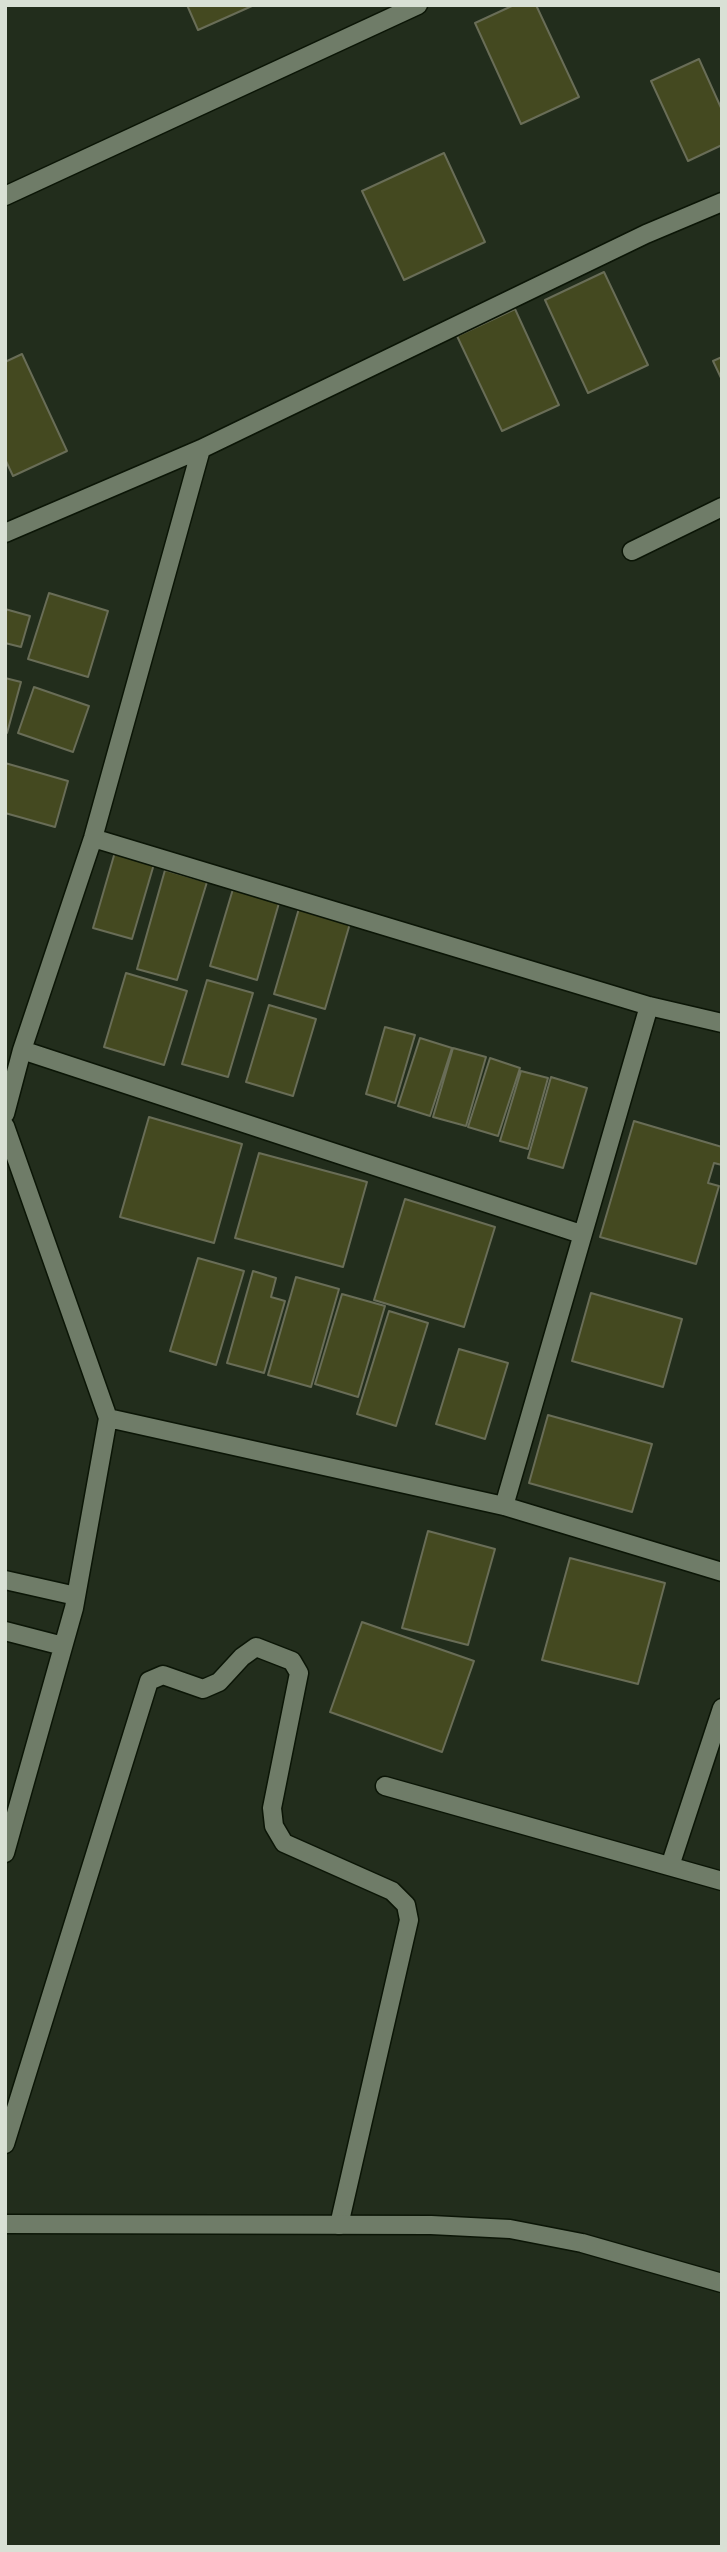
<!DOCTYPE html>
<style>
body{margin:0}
#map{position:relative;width:727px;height:2552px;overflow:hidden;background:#222d1c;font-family:Jost,sans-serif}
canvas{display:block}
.frame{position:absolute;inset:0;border:7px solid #d9e0d5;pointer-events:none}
</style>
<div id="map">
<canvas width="727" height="2552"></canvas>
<div class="frame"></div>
</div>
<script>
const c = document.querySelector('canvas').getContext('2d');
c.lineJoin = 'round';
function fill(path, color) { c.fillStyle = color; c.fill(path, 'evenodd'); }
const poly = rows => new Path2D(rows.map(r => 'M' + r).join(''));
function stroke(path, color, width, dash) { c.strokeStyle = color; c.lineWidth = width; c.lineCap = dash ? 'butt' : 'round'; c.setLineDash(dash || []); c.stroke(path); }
const building = poly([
 [187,5,252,5,252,6,198,30,187,5],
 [514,5,536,5,579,97,521,124,475,23,514,5],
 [699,59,722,110,722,145,688,161,651,81,699,59],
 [444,153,485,242,404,280,362,191,444,153],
 [604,272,648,365,588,393,545,300,604,272],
 [515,309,559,405,502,431,457,336,515,309],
 [22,354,67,451,13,476,5,459,5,362,22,354],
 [722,357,722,380,713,361,722,357],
 [49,593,108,611,88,677,28,659,49,593],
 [5,609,30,616,21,647,5,643,5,609],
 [5,678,21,682,7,733,5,733,5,678],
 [34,687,89,706,73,752,18,733,34,687],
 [5,763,68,781,55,827,5,813,5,763],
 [115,852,154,864,132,939,93,928,115,852],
 [165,870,207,882,177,980,137,969,165,870],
 [233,889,279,903,257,980,210,966,233,889],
 [300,905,351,920,325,1009,274,994,300,905],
 [126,973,187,991,164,1065,104,1047,126,973],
 [207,980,253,993,228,1077,182,1064,207,980],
 [269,1005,316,1019,293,1096,246,1082,269,1005],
 [385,1027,415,1035,395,1103,366,1094,385,1027],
 [420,1038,452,1048,430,1116,398,1106,420,1038],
 [453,1048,486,1057,466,1126,433,1117,453,1048],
 [490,1058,520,1068,498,1136,468,1127,490,1058],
 [521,1071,548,1078,528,1149,500,1141,521,1071],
 [551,1077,587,1088,563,1168,528,1158,551,1077],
 [149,1117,242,1144,214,1243,120,1217,149,1117],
 [634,1121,722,1147,722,1165,714,1163,708,1183,719,1186,696,1264,600,1237,634,1121],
 [259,1153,367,1182,343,1267,235,1238,259,1153],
 [405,1199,495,1227,464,1327,374,1300,405,1199],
 [198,1258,244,1271,216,1365,170,1351,198,1258],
 [253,1271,276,1278,271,1297,285,1301,264,1373,227,1363,253,1271],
 [296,1277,339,1289,311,1387,268,1375,296,1277],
 [591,1293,682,1319,663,1387,572,1361,591,1293],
 [342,1294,385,1306,358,1397,315,1384,342,1294],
 [389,1311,428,1323,396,1426,357,1414,389,1311],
 [459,1349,508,1363,485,1439,436,1424,459,1349],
 [548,1415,652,1444,632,1512,529,1483,548,1415],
 [428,1531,495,1549,468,1645,402,1628,428,1531],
 [570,1558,665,1583,638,1684,542,1660,570,1558],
 [362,1622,474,1661,442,1752,330,1712,362,1622]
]);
const service = poly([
 [5,2144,149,1681,163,1675,203,1689,219,1682,242,1657,256,1647,292,1661,299,1673,272,1808,274,1826,284,1843,392,1891,406,1905,409,1920,339,2225]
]);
const minor = poly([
 [5,196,418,5],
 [5,533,201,449,646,234,722,202],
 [632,551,722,507],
 [93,838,649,1006,722,1023],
 [22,1050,581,1234],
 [5,1114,22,1050,93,838,201,449],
 [5,1126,108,1418,74,1608,5,1853],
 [108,1418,504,1506,722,1572],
 [504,1506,649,1006],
 [5,1580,76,1596],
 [5,1631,63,1646],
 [385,1786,722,1881],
 [670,1866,722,1708]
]);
const tertiary = poly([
 [5,2224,431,2225,510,2229,582,2243,722,2283]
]);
fill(building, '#444920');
stroke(building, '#696d57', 2);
stroke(service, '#0b1506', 21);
stroke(minor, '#0b1506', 21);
stroke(tertiary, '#0b1506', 21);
stroke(service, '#6f7c68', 18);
stroke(minor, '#6f7c68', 18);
stroke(tertiary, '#6f7c68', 18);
</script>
